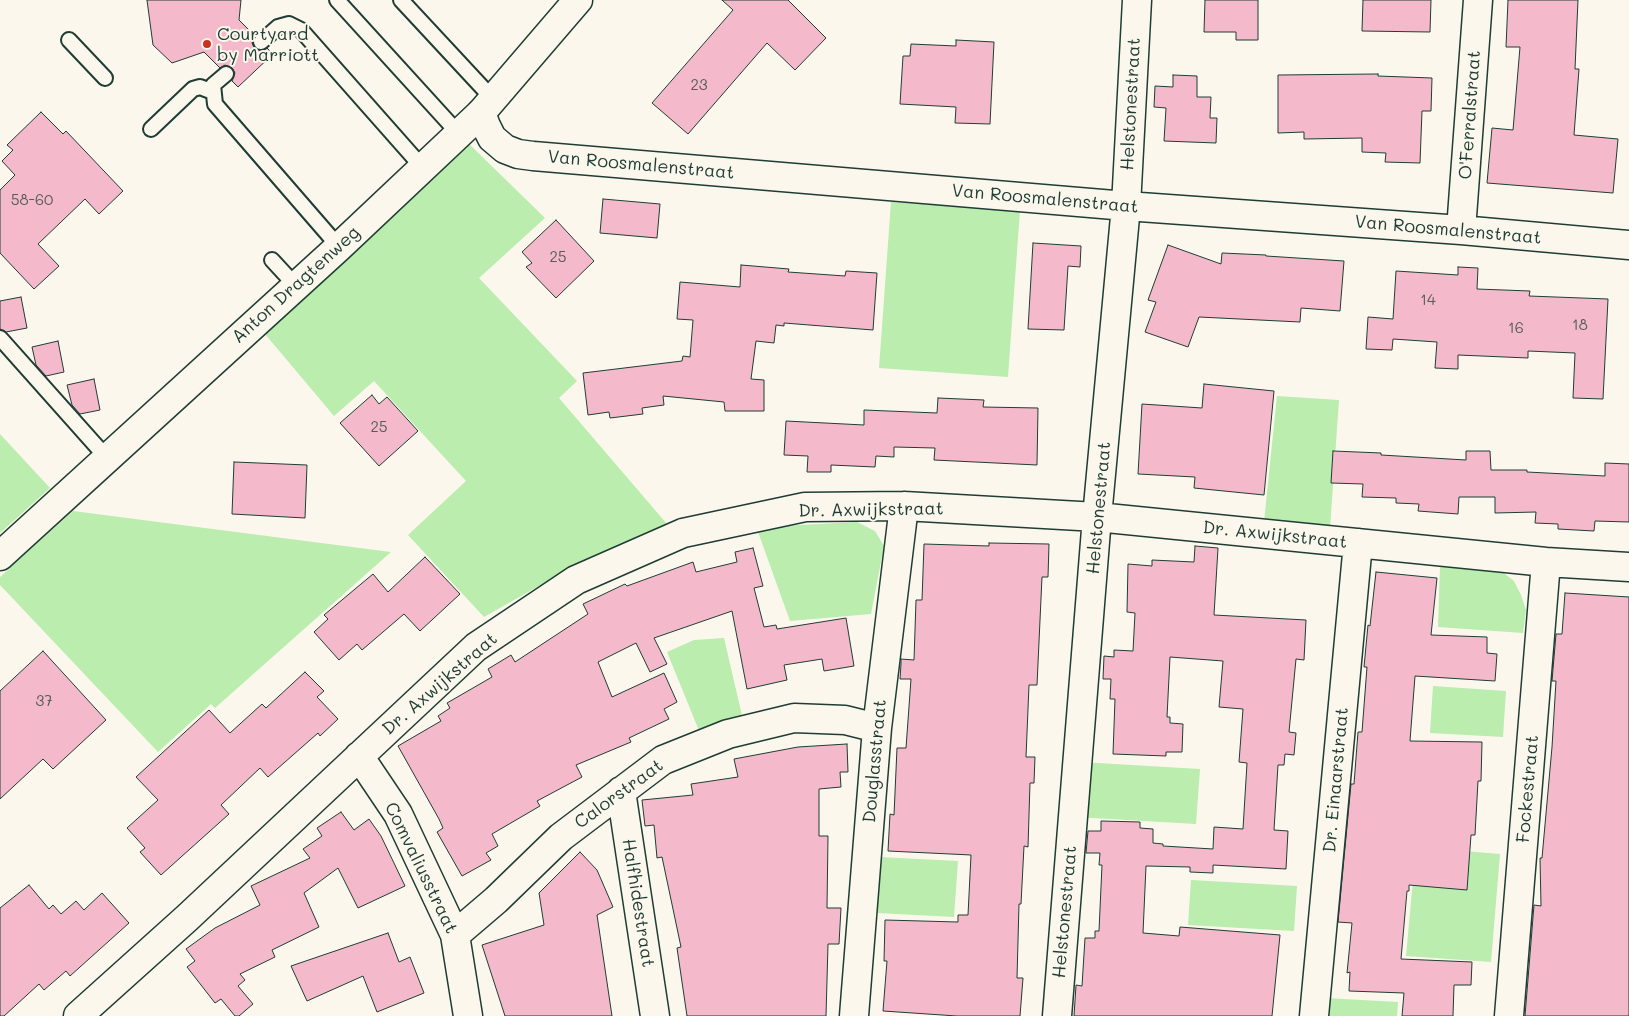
<!DOCTYPE html>
<style>
body{margin:0}
canvas{display:block;background:#fbf7ec}
</style>
<canvas width="1629" height="1016"></canvas>
<script>
const c = document.querySelector('canvas').getContext('2d');
c.lineJoin = 'round';
function fill(path, color) { c.fillStyle = color; c.fill(path, 'evenodd'); }
const poly = rows => new Path2D(rows.map(r => 'M' + r).join(''));
function stroke(path, color, width, dash) { c.strokeStyle = color; c.lineWidth = width; c.lineCap = dash ? 'butt' : 'round'; c.setLineDash(dash || []); c.stroke(path); }
function label(font, color, halo, rows, align = 'center') {
  c.font = font + ' Mali,sans-serif'; c.lineWidth = 4; c.setLineDash([]); c.textBaseline = 'middle'; c.strokeStyle = halo; c.fillStyle = color; for (const [text, x, y, turn = 0] of rows) {
    c.save(); c.translate(x, y); c.rotate((+turn || 0) * Math.PI / 180); c.textAlign = isNaN(turn) ? turn : align; if (halo) c.strokeText(text, 0, 0); c.fillText(text, 0, 0); c.restore();
  }
}
const green = poly([
 [464,139,545,218,479,278,577,381,559,398,667,524,574,566,484,617,408,535,466,481,374,381,334,416,265,334],
 [891,202,1020,210,1008,377,879,368],
 [1277,396,1339,400,1330,528,1264,522],
 [0,434,50,488,0,533],
 [73,511,391,552,215,708,211,704,158,752,0,585,0,577],
 [857,522,875,531,884,546,871,614,790,621,758,532,780,526],
 [1440,567,1501,571,1514,581,1521,595,1526,610,1523,633,1438,627],
 [724,638,744,724,702,738,667,652,694,640],
 [1433,686,1506,691,1503,737,1430,733],
 [1080,762,1200,769,1196,824,1076,817],
 [1416,847,1500,854,1491,962,1406,956],
 [880,857,958,861,954,917,877,913],
 [1191,880,1297,886,1294,931,1188,925],
 [1325,998,1398,1002,1397,1016,1323,1016]
]);
const building = poly([
 [147,0,241,0,239,20,255,36,252,43,254,47,262,51,267,48,273,54,238,87,232,81,235,73,232,68,225,65,220,68,204,52,172,63,153,45,147,0],
 [722,0,788,0,826,38,795,70,767,43,688,134,652,103,733,10,722,0],
 [1205,0,1258,0,1258,40,1236,40,1236,32,1204,32,1205,0],
 [1363,0,1431,0,1430,32,1362,31,1363,0],
 [1508,0,1578,0,1575,69,1579,69,1574,135,1618,139,1613,193,1487,183,1492,128,1513,130,1520,47,1506,47,1508,0],
 [956,40,994,42,990,124,955,123,956,107,900,104,903,56,910,56,911,44,956,46,956,40],
 [1378,74,1378,76,1432,78,1431,111,1422,111,1420,163,1385,162,1386,153,1362,152,1362,138,1304,139,1304,132,1278,133,1278,75,1378,74],
 [1173,75,1197,76,1197,97,1211,97,1210,118,1217,118,1216,143,1164,141,1166,108,1154,107,1155,86,1173,87,1173,75],
 [41,112,63,134,66,131,123,191,99,214,85,199,38,244,59,266,34,289,0,253,0,190,15,175,2,161,13,150,7,145,41,112],
 [603,199,660,204,657,238,600,233,603,199],
 [556,220,594,261,556,298,526,267,532,263,522,252,556,220],
 [1033,243,1081,246,1080,267,1068,266,1064,330,1028,329,1033,243],
 [1168,245,1221,264,1222,253,1266,255,1266,256,1344,261,1340,311,1301,308,1300,322,1199,317,1188,347,1145,332,1156,302,1148,300,1168,245],
 [741,265,789,269,788,272,845,276,846,271,877,273,873,330,784,323,784,326,776,325,774,343,756,341,751,379,764,380,764,411,725,411,724,402,663,396,664,405,642,408,643,414,610,418,609,412,588,415,583,373,682,361,683,356,690,357,693,320,677,319,680,282,740,287,741,265],
 [1458,267,1478,268,1477,289,1530,291,1529,296,1608,299,1603,399,1573,398,1575,353,1528,351,1528,358,1458,355,1458,369,1435,368,1437,342,1393,339,1392,350,1366,349,1368,317,1393,319,1396,271,1458,275,1458,267],
 [21,297,27,328,6,332,0,329,0,301,21,297],
 [58,341,64,372,46,376,36,365,32,347,58,341],
 [94,379,100,410,80,414,72,405,67,385,94,379],
 [1204,384,1274,391,1264,495,1194,488,1195,477,1138,474,1142,404,1202,408,1204,384],
 [372,395,379,404,387,397,418,431,379,466,340,423,372,395],
 [938,398,984,400,983,407,1038,408,1037,465,934,460,935,448,894,447,894,457,876,456,875,467,831,465,831,472,807,472,808,456,784,455,786,421,864,425,864,410,937,413,938,398],
 [1333,451,1381,453,1381,455,1466,460,1466,451,1490,451,1491,470,1527,470,1527,472,1605,476,1605,463,1629,464,1629,522,1595,521,1594,531,1558,529,1558,524,1535,523,1536,512,1495,513,1495,497,1459,497,1458,514,1418,511,1419,504,1396,503,1396,498,1362,497,1363,484,1331,483,1333,451],
 [234,462,307,465,305,518,232,514,234,462],
 [989,543,1049,544,1048,577,1042,577,1037,685,1029,685,1026,757,1035,757,1034,783,1030,783,1028,847,1024,846,1021,904,1019,904,1017,978,1023,978,1020,1016,957,1016,883,1011,887,961,884,961,885,920,958,922,958,915,968,915,971,855,888,851,890,814,894,815,897,748,906,748,911,679,900,679,901,664,901,659,914,660,916,600,922,600,924,544,989,546,989,543],
 [1195,546,1218,548,1214,615,1306,620,1304,660,1296,659,1289,732,1296,733,1294,755,1285,754,1284,765,1278,765,1274,830,1288,831,1286,869,1213,865,1213,873,1190,872,1190,867,1146,866,1143,933,1179,936,1180,927,1280,935,1272,1016,1074,1016,1076,985,1082,986,1085,938,1095,938,1095,931,1099,931,1102,865,1099,865,1100,853,1086,853,1088,831,1101,831,1101,821,1140,822,1140,828,1153,829,1153,843,1163,844,1163,846,1213,849,1214,827,1243,829,1247,763,1239,762,1243,709,1219,707,1223,661,1170,657,1167,717,1170,717,1170,723,1183,724,1182,752,1166,752,1166,756,1113,754,1115,699,1110,699,1111,679,1103,679,1104,656,1114,657,1114,650,1133,651,1135,613,1127,612,1128,564,1152,566,1152,560,1194,562,1195,546],
 [753,548,763,586,754,588,764,627,776,625,777,629,846,618,854,666,824,671,822,659,784,665,787,680,747,689,732,611,654,638,667,664,650,672,636,643,598,662,612,697,664,673,677,702,664,709,669,719,629,738,631,742,576,765,582,777,537,801,540,806,492,834,498,846,486,853,491,860,462,876,437,832,443,828,439,819,398,746,441,721,438,716,450,708,447,703,492,677,488,669,511,655,515,662,588,614,583,604,625,584,627,586,693,562,696,572,737,562,735,552,753,548],
 [425,557,460,594,420,631,404,614,362,650,357,644,339,660,314,632,328,619,324,615,373,574,388,592,425,557],
 [1376,572,1437,578,1431,635,1487,637,1487,653,1497,654,1495,681,1415,676,1410,741,1482,742,1481,781,1478,781,1475,835,1471,835,1467,890,1409,885,1409,891,1407,891,1401,959,1472,962,1471,985,1454,985,1453,1016,1402,1016,1404,993,1349,991,1350,972,1347,973,1352,923,1338,922,1351,784,1354,784,1358,732,1362,732,1367,667,1364,667,1368,625,1370,626,1376,572],
 [1565,593,1629,597,1629,1016,1525,1016,1534,905,1541,906,1540,858,1542,858,1552,747,1556,681,1552,681,1556,634,1562,634,1565,593],
 [43,651,106,720,53,769,43,759,0,799,0,691,43,651],
 [305,672,324,691,317,697,338,719,320,736,318,733,268,777,260,768,221,805,229,814,161,875,140,852,145,848,127,828,158,800,136,777,209,710,230,733,262,704,266,708,305,672],
 [847,744,848,772,840,772,841,787,819,789,819,836,828,836,827,908,841,908,839,944,828,944,826,1016,687,1016,677,948,681,947,662,857,657,858,654,825,645,826,642,800,693,795,691,784,738,777,734,759,798,747,847,744],
 [341,812,354,830,369,819,381,836,405,886,358,908,338,868,304,893,319,927,272,950,275,957,240,974,245,980,238,986,253,1004,239,1016,235,1016,221,999,215,1003,187,967,195,961,186,949,215,928,260,905,251,886,310,858,303,849,322,836,317,828,341,812],
 [580,852,597,870,613,907,597,915,612,1016,505,1016,482,945,544,925,539,893,580,852],
 [29,885,49,909,53,905,61,914,76,901,84,910,102,893,129,923,70,976,66,971,44,990,39,984,4,1016,0,1016,0,908,29,885],
 [388,933,399,962,410,957,424,993,377,1012,363,976,307,1001,291,966,388,933]
]);
const service = poly([
 [337,0,459,134],
 [401,0,493,99],
 [69,40,105,78],
 [261,42,278,27,289,24,301,30,423,168],
 [226,74,213,85,215,104,339,247],
 [151,129,193,89,200,87,213,92],
 [272,260,296,286],
 [0,338,107,458]
]);
const minor = poly([
 [481,113,486,126,492,138,505,149,518,154,533,156,1126,206,1461,230,1629,245],
 [1461,230,1478,0],
 [359,756,398,814,455,935,468,1016],
 [621,791,655,1016],
 [455,935,496,900,561,837,663,760,728,734,794,718,845,720,877,728],
 [78,1016,187,918,476,647,576,580,683,533,805,507,904,506,1097,517,1546,562,1629,567],
 [854,1016,877,728,904,506],
 [1057,1016,1097,517,1126,206,1137,0],
 [1314,1016,1358,543],
 [1509,1016,1546,562]
]);
const secondary = poly([
 [0,556,339,247,481,113,578,0]
]);
const markers = [
 [207,44,5,"#c8321e"]
];
const numberNames = [
 ["23",699,85],
 ["58-60",32,200],
 ["25",558,257],
 ["14",1428,300],
 ["18",1580,325],
 ["16",1516,328],
 ["25",379,427],
 ["37",44,701]
];
const poiNames = [
 ["Courtyard",217,34],
 ["by Marriott",217,55]
];
const streetNames = [
 ["Helstonestraat",1131,104,-87],
 ["O'Ferralstraat",1470,115,-86],
 ["Van Roosmalenstraat",641,165,5],
 ["Van Roosmalenstraat",1045,199,5],
 ["Van Roosmalenstraat",1448,230,5],
 ["Anton Dragtenweg",296,285,-42],
 ["Helstonestraat",1099,508,-85],
 ["Dr. Axwijkstraat",871,510,-1],
 ["Dr. Axwijkstraat",1275,535,6],
 ["Dr. Axwijkstraat",440,684,-41],
 ["Douglasstraat",875,761,-85],
 ["Dr. Einaarstraat",1336,780,-85],
 ["Fockestraat",1528,789,-85],
 ["Calorstraat",619,794,-36],
 ["Comvaliusstraat",421,868,64],
 ["Halfhidestraat",638,903,81],
 ["Helstonestraat",1065,912,-85]
];
fill(green, '#baedae');
fill(building, '#f4bacc');
stroke(building, '#1f3d34', 1);
stroke(service, '#1f3d34', 18);
stroke(minor, '#1f3d34', 31);
stroke(secondary, '#1f3d34', 31);
stroke(service, '#fbf7ec', 14);
stroke(minor, '#fbf7ec', 28);
stroke(secondary, '#fbf7ec', 28);
for (const [x, y, r, color] of markers) { const dot = new Path2D(); dot.arc(x, y, r, 0, 2 * Math.PI); c.fillStyle = color; c.fill(dot); stroke(dot, '#fbf7ec', 2); }
label('15px', '#545c5a', null, numberNames);
label('18px', '#1f3d34', '#fbf7ec', poiNames, 'left');
label('18px', '#1f3d34', '#fbf7ec', streetNames);
</script>
